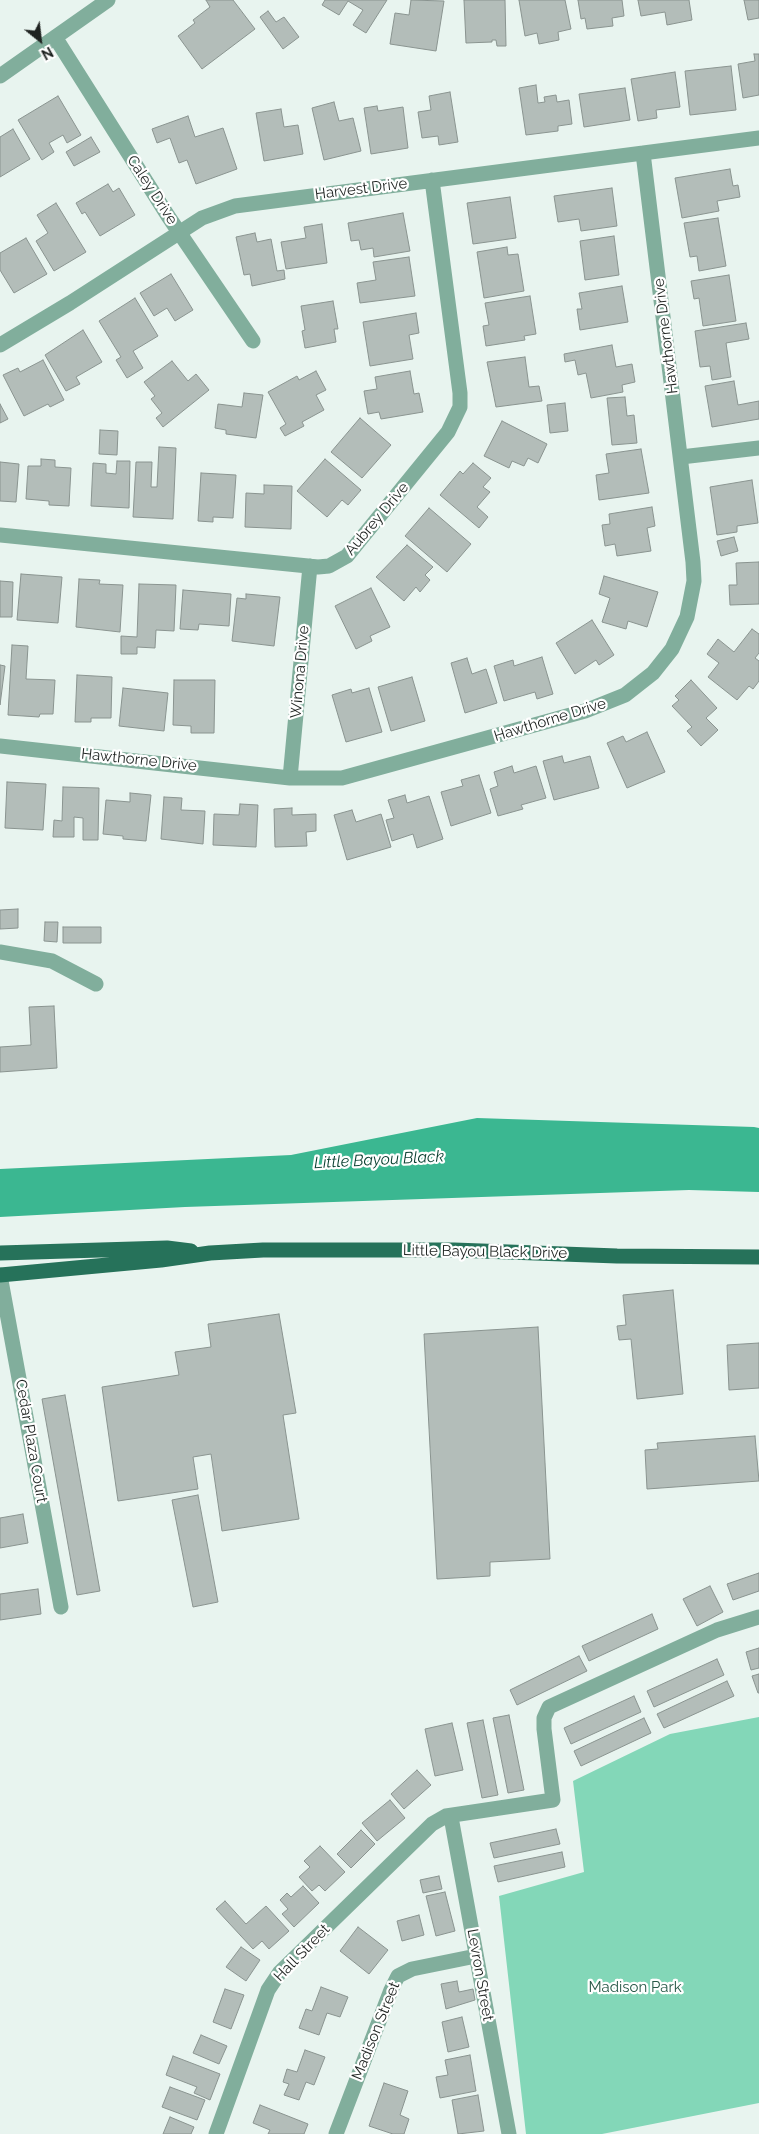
<!DOCTYPE html>
<style>
body{margin:0}
#map{position:relative;width:759px;height:2134px;overflow:hidden;background:#e8f4ef;font-family:Raleway,sans-serif}
canvas{display:block}
.north{position:absolute;left:15px;top:15px;width:50px;height:50px;-webkit-text-stroke:4px #fff;paint-order:stroke;rotate:151deg;font-size:14px;font-weight:700;line-height:20px;text-align:center;color:#1f2321}
.north::after{content:'';display:block;margin:auto;width:18px;height:22px;background:#1f2321;clip-path:polygon(50% 0,100% 100%,50% 72%,0 100%)}
</style>
<div id="map">
<canvas width="759" height="2134"></canvas>
<div class="north">N</div>
</div>
<script>
const c = document.querySelector('canvas').getContext('2d');
c.lineJoin = 'round';
function fill(path, color) { c.fillStyle = color; c.fill(path, 'evenodd'); }
const poly = rows => new Path2D(rows.map(r => 'M' + r).join(''));
function stroke(path, color, width, dash) { c.strokeStyle = color; c.lineWidth = width; c.lineCap = dash ? 'butt' : 'round'; c.setLineDash(dash || []); c.stroke(path); }
function label(font, color, halo, rows, align = 'center') {
  c.font = font + ' Raleway,sans-serif'; c.lineWidth = 4.5; c.setLineDash([]); c.textBaseline = 'middle'; c.strokeStyle = halo; c.fillStyle = color; for (const [text, x, y, turn = 0] of rows) {
    c.save(); c.translate(x, y); c.rotate((+turn || 0) * Math.PI / 180); c.textAlign = isNaN(turn) ? turn : align; if (halo) c.strokeText(text, 0, 0); c.fillText(text, 0, 0); c.restore();
  }
}
const green = poly([
 [759,1717,759,2103,602,2134,526,2134,499,1896,584,1872,573,1781,670,1734]
]);
const water = poly([
 [477,1118,754,1127,759,1128,759,1192,689,1190,185,1207,0,1217,0,1169,291,1155]
]);
const building = poly([
 [206,0,233,0,255,29,202,69,178,36,195,23,193,20,210,7,206,0],
 [325,0,387,0,366,33,353,25,363,10,348,1,339,15,322,5,325,0],
 [411,0,444,1,436,51,390,44,395,13,409,15,411,0],
 [464,0,505,0,506,46,497,46,496,40,492,40,492,42,466,43,464,0],
 [519,0,565,0,571,29,558,32,559,40,539,44,537,33,525,36,519,0],
 [578,0,622,0,624,16,612,18,613,26,587,29,585,18,581,19,578,0],
 [638,0,689,0,692,20,667,25,665,12,641,16,638,0],
 [744,0,759,0,759,18,748,20,744,0],
 [268,11,276,22,284,17,299,37,283,49,260,17,268,11],
 [754,54,759,54,759,95,743,98,738,64,755,61,754,54],
 [731,66,736,110,690,115,685,71,731,66],
 [675,72,680,107,656,110,657,118,638,121,631,79,675,72],
 [536,85,538,103,545,102,544,97,556,95,557,102,569,100,572,124,558,126,558,131,526,135,519,88,536,85],
 [625,88,630,120,584,127,579,94,625,88],
 [450,92,458,142,439,145,438,136,422,138,418,112,431,110,429,96,450,92],
 [58,96,81,135,67,143,63,135,49,143,54,152,42,160,18,120,58,96],
 [334,102,339,121,353,118,361,151,324,160,312,108,334,102],
 [377,106,378,111,403,107,408,148,371,154,364,108,377,106],
 [281,109,284,127,298,125,303,154,264,161,256,113,281,109],
 [188,116,195,137,223,128,237,169,196,184,187,160,179,163,170,138,157,143,152,129,188,116],
 [13,129,30,159,0,177,0,137,13,129],
 [91,137,100,152,74,166,66,152,91,137],
 [730,169,733,186,738,185,740,197,717,201,719,211,682,218,675,178,730,169],
 [108,184,113,192,119,188,135,215,100,236,85,212,82,214,76,203,108,184],
 [612,188,617,226,581,231,579,219,558,222,554,196,612,188],
 [510,197,516,238,473,244,467,203,510,197],
 [56,203,86,252,54,271,36,241,48,233,37,215,56,203],
 [403,213,410,251,374,257,373,248,361,250,359,240,351,241,348,223,403,213],
 [718,218,726,266,699,271,697,256,690,257,684,223,718,218],
 [322,224,327,263,286,269,281,242,306,238,304,227,322,224],
 [255,233,257,242,271,239,277,271,284,270,285,279,252,286,250,274,244,275,236,237,255,233],
 [614,236,619,275,585,280,580,241,614,236],
 [26,238,47,274,14,293,0,270,0,253,26,238],
 [507,247,508,255,518,254,524,291,484,298,477,252,507,247],
 [409,257,415,296,360,303,357,283,376,280,373,262,409,257],
 [171,274,193,310,175,321,167,308,154,316,140,293,171,274],
 [729,275,736,321,703,326,699,298,694,299,691,281,729,275],
 [622,286,628,322,580,330,577,309,582,309,579,293,622,286],
 [530,296,536,334,524,336,525,340,486,346,483,326,489,325,485,303,530,296],
 [135,298,158,336,133,351,143,368,127,378,116,360,121,357,99,321,135,298],
 [333,301,338,329,334,329,336,342,305,348,302,331,305,330,301,306,333,301],
 [416,313,419,333,409,335,413,359,370,366,363,322,416,313],
 [746,323,749,339,726,343,731,377,712,380,710,366,700,367,695,331,746,323],
 [83,330,102,362,76,377,80,384,66,391,45,355,83,330],
 [612,345,616,367,632,364,635,382,622,385,623,392,591,398,586,373,578,375,575,360,565,362,564,354,612,345],
 [525,357,529,387,539,386,542,401,496,407,487,362,525,357],
 [43,360,64,400,50,407,48,404,24,416,3,375,18,368,20,372,43,360],
 [172,361,188,381,196,374,209,390,163,427,156,418,162,413,151,399,155,396,144,382,172,361],
 [316,371,326,390,316,395,324,410,302,422,304,426,285,436,280,428,286,424,268,392,297,376,299,380,316,371],
 [410,371,414,394,419,393,423,412,381,419,379,412,368,414,364,391,377,389,375,377,410,371],
 [734,381,738,405,759,401,759,419,712,427,705,386,734,381],
 [244,393,263,395,256,438,226,434,226,430,215,428,218,404,242,407,244,393],
 [625,397,627,416,634,415,637,443,612,445,607,398,625,397],
 [565,403,568,431,550,433,547,405,565,403],
 [0,404,8,419,0,423,0,404],
 [360,418,391,445,362,478,331,452,360,418],
 [502,421,547,444,538,463,528,458,524,466,512,461,509,468,484,456,502,421],
 [100,430,118,431,117,455,99,454,100,430],
 [159,447,176,448,173,519,133,517,136,462,152,462,151,487,157,487,159,447],
 [641,449,649,493,599,500,596,475,609,473,606,454,641,449],
 [41,459,55,460,55,467,71,468,69,506,49,505,49,501,26,499,28,466,41,466,41,459],
 [325,459,361,490,348,505,342,500,327,517,297,491,325,459],
 [117,461,130,461,129,508,91,506,93,463,106,464,106,473,116,474,117,461],
 [0,462,19,464,16,502,0,501,0,462],
 [473,463,491,478,483,487,490,492,477,507,488,517,479,528,440,495,460,471,463,474,473,463],
 [201,473,236,475,233,518,213,517,213,522,198,521,201,473],
 [752,480,758,523,737,526,737,532,717,535,710,487,752,480],
 [264,485,292,486,291,529,245,527,246,493,264,494,264,485],
 [652,507,655,526,647,528,651,551,617,556,615,544,605,546,602,525,610,524,609,514,652,507],
 [429,508,471,544,447,572,405,536,429,508],
 [734,537,738,551,721,556,717,541,734,537],
 [407,545,433,567,425,575,430,580,420,592,416,587,404,601,376,577,407,545],
 [759,562,759,604,730,605,729,585,737,585,736,563,759,562],
 [21,574,62,577,58,623,17,620,21,574],
 [604,576,658,592,647,627,628,621,626,629,602,622,610,598,599,594,604,576],
 [79,579,100,580,99,584,123,585,120,632,76,627,79,579],
 [0,581,13,582,12,617,0,617,0,581],
 [139,584,176,585,174,631,156,630,155,648,137,647,137,654,121,654,121,636,137,637,139,584],
 [371,588,390,627,370,636,372,641,356,649,335,606,371,588],
 [183,590,231,594,229,626,199,624,198,630,180,629,183,590],
 [246,594,280,597,274,646,232,641,237,598,246,599,246,594],
 [592,620,614,655,599,665,596,660,575,674,556,643,592,620],
 [752,629,759,634,759,653,755,658,759,661,759,681,753,689,749,686,737,700,708,677,719,663,707,654,718,639,734,652,752,629],
 [12,645,28,646,26,679,55,680,53,714,40,714,39,717,8,715,12,645],
 [542,657,553,694,537,699,535,692,504,701,494,666,513,660,514,666,542,657],
 [467,658,472,674,486,669,497,703,465,713,451,663,467,658],
 [0,665,5,666,0,705,0,665],
 [77,675,112,677,111,718,91,718,91,722,75,722,77,675],
 [412,677,425,721,391,731,378,687,412,677],
 [174,680,215,680,214,733,191,733,191,726,173,725,174,680],
 [691,680,717,708,706,718,718,730,701,746,687,731,692,727,672,706,679,700,675,696,691,680],
 [123,688,168,693,164,731,119,726,123,688],
 [369,688,382,732,346,742,332,695,351,689,352,693,369,688],
 [647,732,665,772,627,788,607,743,623,736,626,742,647,732],
 [562,756,564,763,590,756,599,788,554,800,543,761,562,756],
 [512,766,514,773,536,766,546,798,521,805,523,809,498,816,490,789,498,786,494,772,512,766],
 [479,775,491,813,451,826,441,792,463,786,461,780,479,775],
 [7,782,46,784,43,830,5,828,7,782],
 [63,787,99,788,98,840,83,840,83,818,74,817,74,837,53,837,54,820,62,821,63,787],
 [130,793,151,795,146,841,123,839,123,836,103,834,106,800,130,802,130,793],
 [405,795,407,803,429,796,443,839,417,848,413,834,392,841,386,820,394,818,388,800,405,795],
 [164,797,182,798,181,810,205,811,203,844,161,839,164,797],
 [240,804,258,805,256,847,213,845,214,814,239,815,240,804],
 [292,808,292,815,316,814,316,831,306,832,307,846,275,847,274,809,292,808],
 [352,810,356,822,381,814,391,847,347,860,334,815,352,810],
 [18,909,18,928,0,929,0,910,18,909],
 [45,922,58,922,57,942,44,941,45,922],
 [63,927,101,927,101,943,63,943,63,927],
 [54,1006,57,1068,0,1072,0,1047,31,1045,29,1007,54,1006],
 [673,1290,683,1394,637,1399,631,1339,619,1340,617,1326,626,1325,623,1295,673,1290],
 [279,1314,296,1413,283,1415,299,1519,222,1531,211,1454,193,1457,198,1489,118,1501,102,1387,179,1375,175,1352,211,1347,208,1324,279,1314],
 [538,1327,550,1559,490,1562,490,1576,437,1579,424,1334,538,1327],
 [759,1343,759,1388,729,1390,727,1345,759,1343],
 [65,1395,100,1591,77,1595,42,1399,65,1395],
 [755,1436,759,1481,647,1489,645,1450,658,1449,657,1443,755,1436],
 [198,1495,218,1602,193,1607,172,1500,198,1495],
 [23,1514,28,1543,0,1548,0,1518,23,1514],
 [759,1573,759,1591,733,1600,727,1584,759,1573],
 [710,1586,723,1612,697,1626,683,1599,710,1586],
 [38,1589,41,1614,0,1620,0,1594,38,1589],
 [652,1614,658,1629,589,1661,582,1646,652,1614],
 [759,1648,759,1668,751,1670,746,1652,759,1648],
 [579,1656,587,1671,517,1705,510,1690,579,1656],
 [717,1659,724,1675,654,1707,647,1691,717,1659],
 [759,1674,759,1693,758,1693,752,1676,759,1674],
 [727,1681,734,1696,664,1728,657,1714,727,1681],
 [634,1696,641,1712,571,1744,564,1728,634,1696],
 [509,1715,524,1790,508,1793,493,1718,509,1715],
 [644,1718,651,1733,581,1766,574,1751,644,1718],
 [483,1720,498,1795,482,1798,467,1723,483,1720],
 [452,1723,463,1770,435,1776,425,1729,452,1723],
 [417,1770,431,1785,404,1809,391,1794,417,1770],
 [390,1800,405,1818,377,1841,362,1823,390,1800],
 [556,1829,560,1844,494,1858,490,1843,556,1829],
 [361,1830,375,1844,351,1868,337,1854,361,1830],
 [320,1846,345,1872,325,1891,319,1885,312,1891,299,1877,310,1867,304,1861,320,1846],
 [562,1852,565,1867,498,1882,494,1866,562,1852],
 [439,1876,442,1889,423,1893,420,1880,439,1876],
 [303,1886,319,1903,294,1927,282,1914,288,1909,280,1900,287,1893,291,1897,303,1886],
 [445,1892,455,1931,436,1936,426,1896,445,1892],
 [225,1901,246,1924,266,1906,289,1931,269,1949,262,1941,253,1949,216,1909,225,1901],
 [419,1915,424,1935,402,1941,397,1921,419,1915],
 [358,1927,388,1950,369,1974,340,1951,358,1927],
 [241,1947,260,1960,246,1981,226,1967,241,1947],
 [457,1981,459,1992,473,1989,475,2000,446,2009,441,1984,457,1981],
 [321,1987,348,1997,340,2017,327,2013,319,2035,299,2028,306,2009,312,2011,321,1987],
 [225,1989,244,1995,231,2029,213,2022,225,1989],
 [462,2017,469,2047,448,2052,442,2022,462,2017],
 [201,2035,227,2046,219,2064,193,2053,201,2035],
 [305,2050,325,2057,314,2085,306,2082,299,2100,284,2095,289,2084,283,2082,287,2069,297,2072,305,2050],
 [470,2055,476,2091,440,2098,436,2077,448,2075,445,2060,470,2055],
 [173,2056,220,2074,210,2100,194,2093,197,2087,166,2075,173,2056],
 [384,2083,408,2091,400,2115,409,2119,404,2134,393,2134,369,2126,384,2083],
 [170,2087,205,2100,197,2120,162,2107,170,2087],
 [478,2095,484,2131,458,2134,452,2100,478,2095],
 [260,2105,308,2124,304,2134,268,2134,270,2130,253,2123,260,2105],
 [170,2117,194,2127,191,2134,163,2134,170,2117]
]);
const minor = poly([
 [55,37,168,216,253,341],
 [0,76,108,0],
 [0,345,70,303,202,218,235,206,759,138],
 [681,457,759,448],
 [0,535,318,567,329,566,347,556,448,432,460,407,460,393,432,180],
 [0,746,290,778,342,778,585,711,625,695,653,673,672,649,687,617,694,581,693,562,643,153],
 [290,778,310,566],
 [0,952,52,961,96,984],
 [0,1275,61,1607],
 [451,1817,509,2134],
 [216,2134,268,1990,280,1972,432,1824,446,1816,553,1800,544,1729,544,1718,549,1707,717,1630,759,1617],
 [336,2134,391,1990,398,1976,412,1969,476,1956]
]);
const major = poly([
 [0,1253,167,1248,191,1251],
 [0,1275,161,1260,210,1253,263,1250,454,1250,617,1256,759,1257]
]);
const streetNames = [
 ["Harvest Drive",361,189,-7],
 ["Caley Drive",152,190,57],
 ["Hawthorne Drive",666,336,-97],
 ["Aubrey Drive",377,519,-50],
 ["Winona Drive",300,672,-85],
 ["Hawthorne Drive",550,720,-17],
 ["Hawthorne Drive",139,760,6],
 ["Little Bayou Black Drive",485,1252,1],
 ["Cedar Plaza Court",31,1441,80],
 ["Hall Street",302,1953,-46],
 ["Levron Street",480,1975,80],
 ["Madison Street",376,2031,-68]
];
const parkNames = [
 ["Madison Park",635,1987]
];
const waterNames = [
 ["Little Bayou Black",379,1160,-3]
];
fill(green, '#83d7b8');
fill(water, '#3bb791');
fill(building, '#b3bdb9');
stroke(building, '#8a9490', 1);
stroke(minor, '#81ae9c', 15);
stroke(major, '#26725a', 15);
label('15px', '#1f2321', '#fff', streetNames);
label('15px', '#285948', '#fff', parkNames);
label('italic 16px', '#083e2f', '#fff', waterNames);
</script>
